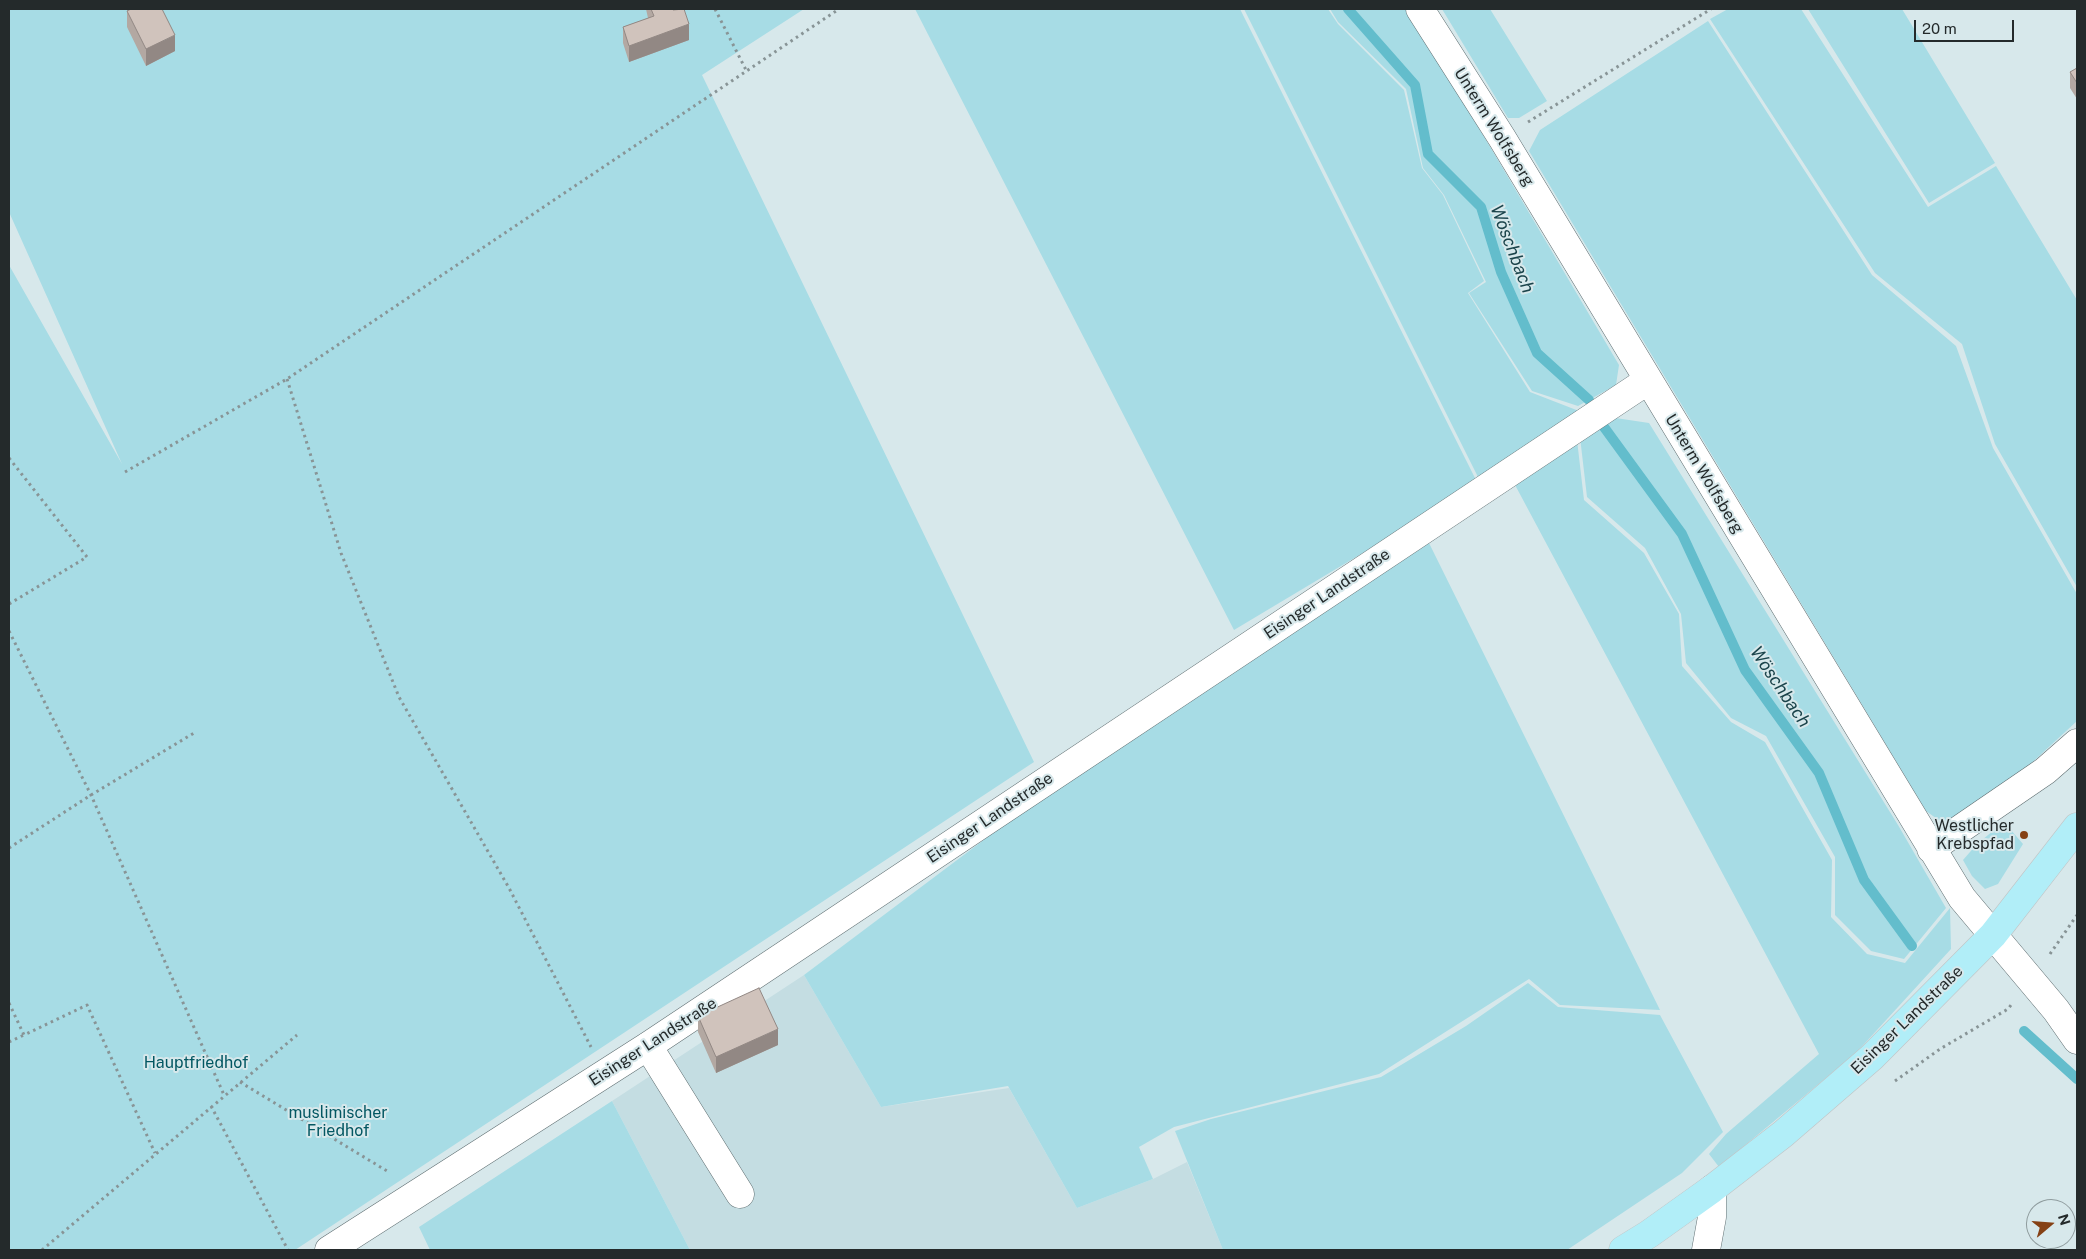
<!DOCTYPE html>
<meta charset="utf-8">
<style>
body{margin:0}
#map{position:relative;width:2086px;height:1259px;overflow:hidden;background:#d7e8eb;font-family:"Public Sans",sans-serif}
canvas{display:block}
.frame{position:absolute;inset:0;border:10px solid #242a2b;pointer-events:none}
.north{position:absolute;left:2026px;top:1199px;width:50px;height:50px;box-sizing:border-box;background:#d7e8eb;border:1px solid #8f9c9e;border-radius:50%;rotate:72deg;font-size:14px;font-weight:700;line-height:20px;text-align:center;color:#242a2b}
.north::after{content:'';display:block;margin:auto;width:18px;height:22px;background:#854115;clip-path:polygon(50% 0,100% 100%,50% 72%,0 100%)}
.scale{position:absolute;left:1914px;top:20px;width:100px;height:22px;box-sizing:border-box;border:2px solid #242a2b;border-top:0;padding-left:6px;font-size:15px;line-height:18px;white-space:nowrap;color:#242a2b;-webkit-text-stroke:4px #d7e8eb;paint-order:stroke}
</style>
<div id="map">
<canvas width="2086" height="1259"></canvas>
<div class="frame"></div>
<div class="north">N</div>
<div class="scale">20 m</div>
</div>
<script>
const c = document.querySelector('canvas').getContext('2d');
c.lineJoin = 'round';
function fill(path, color) { c.fillStyle = color; c.fill(path, 'evenodd'); }
const poly = rows => new Path2D(rows.map(r => 'M' + r).join(''));
function stroke(path, color, width, dash) { c.strokeStyle = color; c.lineWidth = width; c.lineCap = dash ? 'butt' : 'round'; c.setLineDash(dash || []); c.stroke(path); }
function label(font, color, halo, rows, align = 'center') {
  c.font = font + ' "Public Sans",sans-serif'; c.lineWidth = 4; c.setLineDash([]); c.textBaseline = 'middle'; c.strokeStyle = halo; c.fillStyle = color; for (const [text, x, y, turn = 0] of rows) {
    c.save(); c.translate(x, y); c.rotate((+turn || 0) * Math.PI / 180); c.textAlign = isNaN(turn) ? turn : align; if (halo) c.strokeText(text, 0, 0); c.fillText(text, 0, 0); c.restore();
  }
}
const built = poly([
 [804,975,881,1107,1009,1088,1077,1208,1153,1179,1187,1162,1223,1250,690,1250,612,1101]
]);
const green = poly([
 [9,9,804,9,702,75,1034,762,295,1250,9,1250,9,265,122,464,9,212],
 [915,9,1240,9,1478,484,1234,630],
 [1244,9,1328,9,1338,24,1404,90,1422,168,1443,195,1484,281,1468,293,1530,392,1579,411,1481,483],
 [1330,9,1407,9,1492,150,1619,365,1616,385,1578,406,1532,391,1469,293,1486,282,1444,195,1423,168,1406,89,1338,22],
 [1442,9,1490,9,1547,101,1519,118,1508,118],
 [1728,9,1801,9,1928,207,1996,166,2077,300,2077,587,1995,444,1962,344,1875,273,1710,19],
 [1808,9,1902,9,1995,163,1929,203],
 [1708,21,1872,275,1956,346,1993,448,2077,594,2077,721,2011,782,1947,826,1926,811,1529,151,1540,130],
 [1609,417,1649,423,1898,825,1946,908,1904,959,1871,951,1835,915,1835,857,1766,736,1731,718,1686,663,1681,614,1645,548,1587,497,1580,437],
 [1577,440,1584,500,1644,553,1679,614,1682,666,1731,722,1765,742,1832,860,1831,917,1867,954,1905,963,1950,908,1951,949,1856,1053,1719,1167,1709,1154,1726,1134,1819,1054,1514,483],
 [1429,543,1660,1010,1560,1005,1529,979,1379,1074,1174,1127,1139,1147,1153,1179,1077,1208,1008,1086,881,1107,804,975,1001,827],
 [2004,822,2023,844,1998,884,1985,889,1972,876,1963,860,1977,844],
 [1528,983,1558,1007,1660,1015,1723,1132,1682,1173,1567,1250,1223,1250,1175,1131,1211,1119,1381,1077,1466,1026],
 [612,1101,690,1250,430,1250,419,1227]
]);
const stream = poly([
 [1348,9,1415,85,1428,154,1481,207,1501,272,1537,353,1589,400],
 [1601,423,1682,534,1745,670,1819,773,1864,880,1912,946],
 [2024,1031,2077,1079]
]);
const path = poly([
 [715,9,746,70],
 [1528,122,1711,9],
 [287,379,341,553,399,697,509,888,591,1047],
 [9,458,87,557,9,604],
 [125,472,287,379,839,9],
 [9,631,91,795,224,1095],
 [9,848,91,795,194,733],
 [2050,954,2077,915],
 [9,1003,24,1035,87,1005,155,1153],
 [9,1042,24,1035],
 [1895,1081,1940,1049,2008,1009,2011,1005],
 [240,1082,387,1171],
 [211,1106,288,1250],
 [42,1250,297,1035]
]);
const minor = poly([
 [1420,9,1502,138,1962,898,2056,1010,2077,1040],
 [1931,849,2045,771,2077,743],
 [648,1046,740,1194],
 [329,1250,648,1046,1647,381],
 [1706,1250,1712,1217,1712,1189]
]);
const major = poly([
 [1623,1250,1649,1234,1712,1189,1783,1134,1872,1057,1993,935,2077,827]
]);
const wall = poly([
 [646,9,673,9,689,40,629,62,623,43,623,27,648,18],
 [127,11,175,51,146,66,127,27],
 [2077,68,2077,99,2070,88,2070,72],
 [698,1016,778,1045,716,1073,698,1032]
]);
const shadedWall = poly([
 [689,24,689,40,629,62,629,46],
 [175,35,175,51,146,66,146,49],
 [778,1029,778,1045,716,1073,716,1057]
]);
const building = poly([
 [131,9,162,9,175,35,146,49,127,11,131,9],
 [651,9,673,9,673,10,684,9,689,24,629,46,623,27,654,16,651,9],
 [2077,68,2077,83,2070,72,2077,68],
 [759,988,778,1029,716,1057,698,1016,759,988]
]);
const markers = [
 [2024,835,5,"#854115"]
];
const streetNames = [
 ["Unterm Wolfsberg",1494,127,58],
 ["Unterm Wolfsberg",1704,474,59],
 ["Eisinger Landstraße",1327,594,-34],
 ["Eisinger Landstraße",990,818,-34],
 ["Eisinger Landstraße",1907,1020,-44],
 ["Eisinger Landstraße",653,1042,-33]
];
const poiNames = [
 ["Westlicher",2014,826],
 ["Krebspfad",2014,844]
];
const parkNames = [
 ["Hauptfriedhof",196,1063],
 ["muslimischer",338,1113],
 ["Friedhof",338,1131]
];
const waterNames = [
 ["Wöschbach",1512,249,69],
 ["Wöschbach",1780,687,56]
];
fill(built, '#c4dde2');
fill(green, '#a7dce5');
stroke(stream, '#63bdcc', 10);
stroke(minor, '#5e6d70', 29);
stroke(major, '#c2c3c4', 29);
stroke(path, '#889496', 3, [2.5, 4]);
stroke(minor, '#fff', 28);
stroke(major, '#b1eef8', 28);
fill(wall, '#b3a8a2');
fill(shadedWall, '#928884');
fill(building, '#d0c3bc');
stroke(building, '#928884', 1);
for (const [x, y, r, color] of markers) { const dot = new Path2D(); dot.arc(x, y, r, 0, 2 * Math.PI); c.fillStyle = color; c.fill(dot); stroke(dot, '#d7e8eb', 2); }
label('16px', '#242a2b', '#d7e8eb', streetNames);
label('16px', '#242a2b', '#d7e8eb', poiNames, 'right');
label('16px', '#035762', '#d7e8eb', parkNames);
label('italic 18px', '#1b444b', '#d7e8eb', waterNames);
</script>
